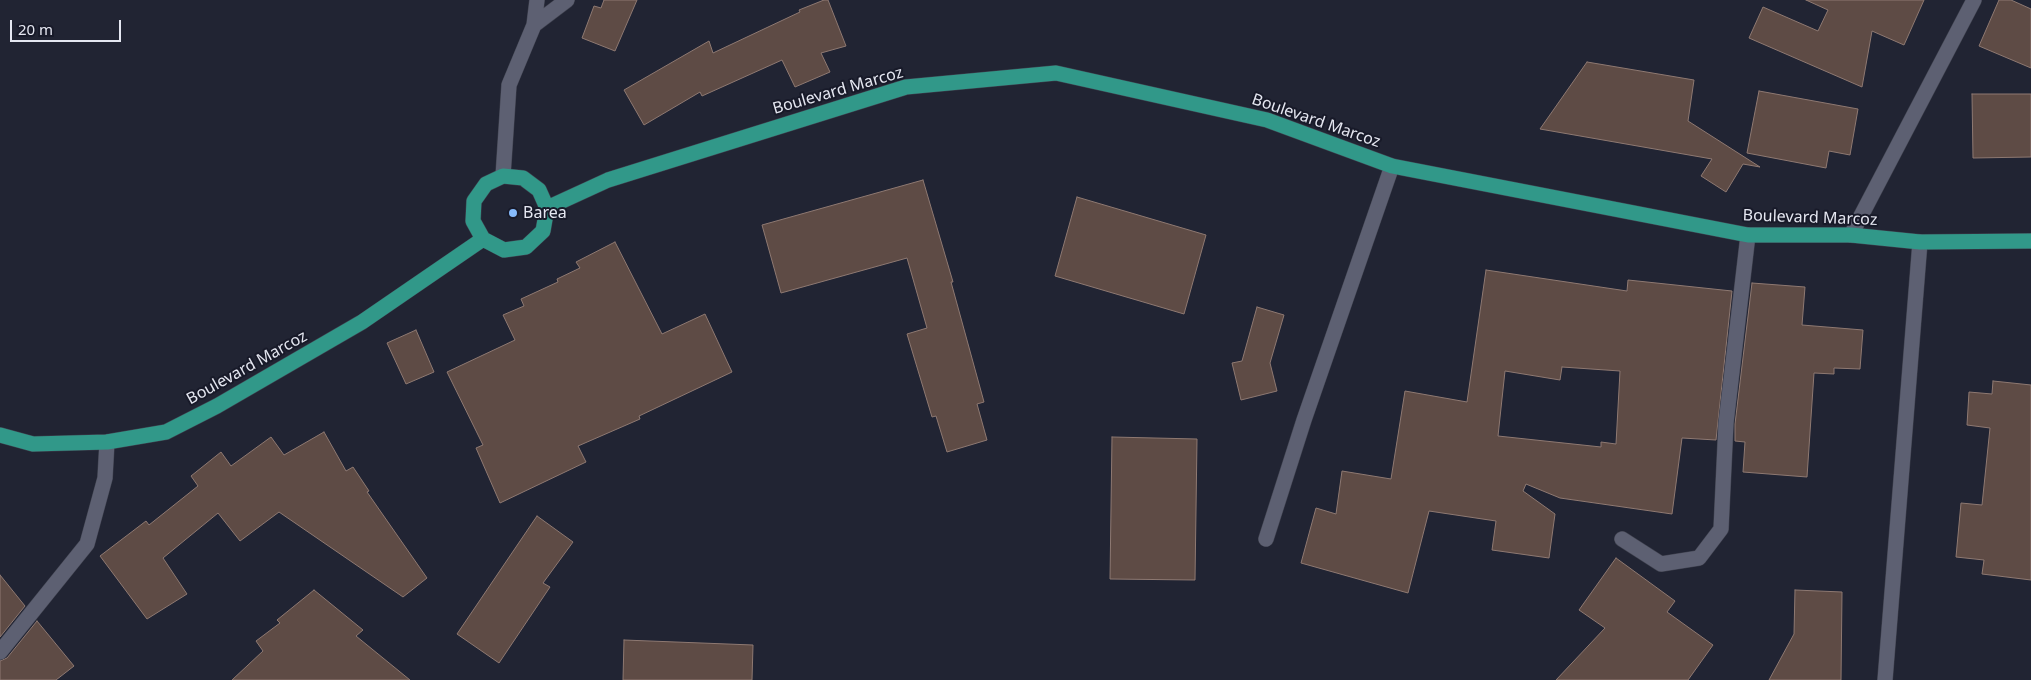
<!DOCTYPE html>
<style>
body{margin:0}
#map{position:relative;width:2031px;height:680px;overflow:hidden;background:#212433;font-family:"Noto Sans",sans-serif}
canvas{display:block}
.scale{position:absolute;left:10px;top:20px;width:111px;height:22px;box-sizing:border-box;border:2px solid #e5e7f1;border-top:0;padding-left:6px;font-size:15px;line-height:18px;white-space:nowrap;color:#e5e7f1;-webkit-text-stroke:4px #181a29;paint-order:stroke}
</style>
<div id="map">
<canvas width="2031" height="680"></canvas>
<div class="scale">20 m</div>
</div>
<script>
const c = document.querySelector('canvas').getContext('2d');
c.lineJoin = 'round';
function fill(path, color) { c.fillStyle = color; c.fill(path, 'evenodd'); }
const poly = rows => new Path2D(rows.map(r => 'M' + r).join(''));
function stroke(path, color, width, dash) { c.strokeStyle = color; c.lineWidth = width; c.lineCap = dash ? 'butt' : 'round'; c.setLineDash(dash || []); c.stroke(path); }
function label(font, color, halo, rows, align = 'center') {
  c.font = font + ' "Noto Sans",sans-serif'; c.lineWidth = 4; c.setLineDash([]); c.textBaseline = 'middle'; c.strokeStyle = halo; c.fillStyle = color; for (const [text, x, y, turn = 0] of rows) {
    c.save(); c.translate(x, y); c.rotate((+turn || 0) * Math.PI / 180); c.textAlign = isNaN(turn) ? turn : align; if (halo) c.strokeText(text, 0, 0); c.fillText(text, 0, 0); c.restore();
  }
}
const building = poly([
 [604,0,637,0,615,51,582,38,594,6,601,8,604,0],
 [824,0,828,0,846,46,821,53,830,72,795,87,782,60,702,96,700,92,644,125,624,90,709,41,713,53,800,12,799,10,824,0],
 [1806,0,1924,0,1904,45,1872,31,1862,87,1749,38,1763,7,1818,31,1828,10,1806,0],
 [1999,0,2011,0,2031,9,2031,68,1979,46,1999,0],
 [1587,62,1694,80,1688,121,1760,167,1743,164,1726,192,1701,176,1712,159,1540,129,1587,62],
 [1759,91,1858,109,1850,155,1829,151,1826,168,1747,153,1759,91],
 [1972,94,2031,94,2031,157,1973,158,1972,94],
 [923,180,953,282,951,282,984,402,977,404,987,440,947,452,936,416,932,417,907,334,927,328,907,258,781,293,762,225,923,180],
 [1077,197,1206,235,1184,314,1055,276,1077,197],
 [615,242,662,334,705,314,732,372,639,416,640,419,578,446,586,462,500,503,476,448,483,445,447,372,515,340,503,315,524,306,521,299,558,282,557,279,580,268,576,262,615,242],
 [1486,270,1627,291,1628,280,1732,291,1716,440,1682,438,1672,514,1560,498,1526,484,1523,491,1555,514,1549,558,1492,550,1496,521,1429,511,1408,593,1301,563,1316,508,1336,514,1342,471,1391,479,1405,391,1467,402,1486,270],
 [1562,367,1620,371,1616,444,1601,442,1601,447,1498,436,1505,371,1560,380,1562,367],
 [1752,283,1805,287,1802,325,1863,330,1860,369,1834,368,1834,374,1814,373,1807,477,1743,472,1745,442,1735,441,1735,424,1752,283],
 [1257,307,1284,315,1270,363,1277,391,1241,400,1232,363,1242,361,1257,307],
 [416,330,434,372,406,384,387,343,416,330],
 [1993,381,2031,385,2031,580,1982,574,1984,560,1956,557,1961,503,1982,505,1990,428,1967,425,1969,392,1992,394,1993,381],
 [324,432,346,471,353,467,369,491,367,492,427,578,403,597,279,512,240,541,218,513,163,558,187,594,147,619,100,556,146,521,149,525,198,486,191,476,221,452,231,466,271,437,284,455,324,432],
 [1112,437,1197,439,1195,580,1110,579,1112,437],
 [537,516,573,542,543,583,550,587,499,663,457,634,537,516],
 [1616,558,1675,601,1667,612,1713,645,1688,680,1556,680,1605,628,1579,610,1616,558],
 [0,575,25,606,0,637,0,575],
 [314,590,363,630,356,636,410,680,232,680,263,651,256,641,280,623,277,620,314,590],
 [1795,590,1842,592,1841,680,1769,680,1794,634,1795,590],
 [37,621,74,666,56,680,0,680,0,661,7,658,37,621],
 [624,640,753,645,752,680,623,680,624,640]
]);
const minor = poly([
 [534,25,567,0],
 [503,176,509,85,534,25,537,0],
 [1851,235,1974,0],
 [1266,539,1304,420,1392,166],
 [1622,539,1661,564,1699,558,1721,529,1726,423,1748,235],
 [0,652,87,544,105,478,107,442],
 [1885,680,1920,242]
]);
const major = poly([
 [503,176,523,178,539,190,547,208,543,231,526,247,504,250,483,239,473,221,474,201,486,184,503,176],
 [547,208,608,180,906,87,1056,73,1267,120,1392,166,1748,235,1851,235,1920,242,2031,241],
 [0,435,33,444,107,442,166,432,217,406,362,322,483,239]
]);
const markers = [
 [513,213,5,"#87bbfc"]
];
const streetNames = [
 ["Boulevard Marcoz",838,91,-16],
 ["Boulevard Marcoz",1316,121,19],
 ["Boulevard Marcoz",1810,218,2],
 ["Boulevard Marcoz",247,368,-29]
];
const poiNames = [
 ["Barea",523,213]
];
fill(building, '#5e4b45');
stroke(building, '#8e7972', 1);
stroke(minor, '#3f414e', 16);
stroke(major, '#3f414e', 16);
stroke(minor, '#5d6072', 15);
stroke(major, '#319889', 15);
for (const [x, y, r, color] of markers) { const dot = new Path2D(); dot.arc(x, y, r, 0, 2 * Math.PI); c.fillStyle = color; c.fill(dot); stroke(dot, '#181a29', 2); }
label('16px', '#e5e7f1', '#181a29', streetNames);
label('16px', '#e5e7f1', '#181a29', poiNames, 'left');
</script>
